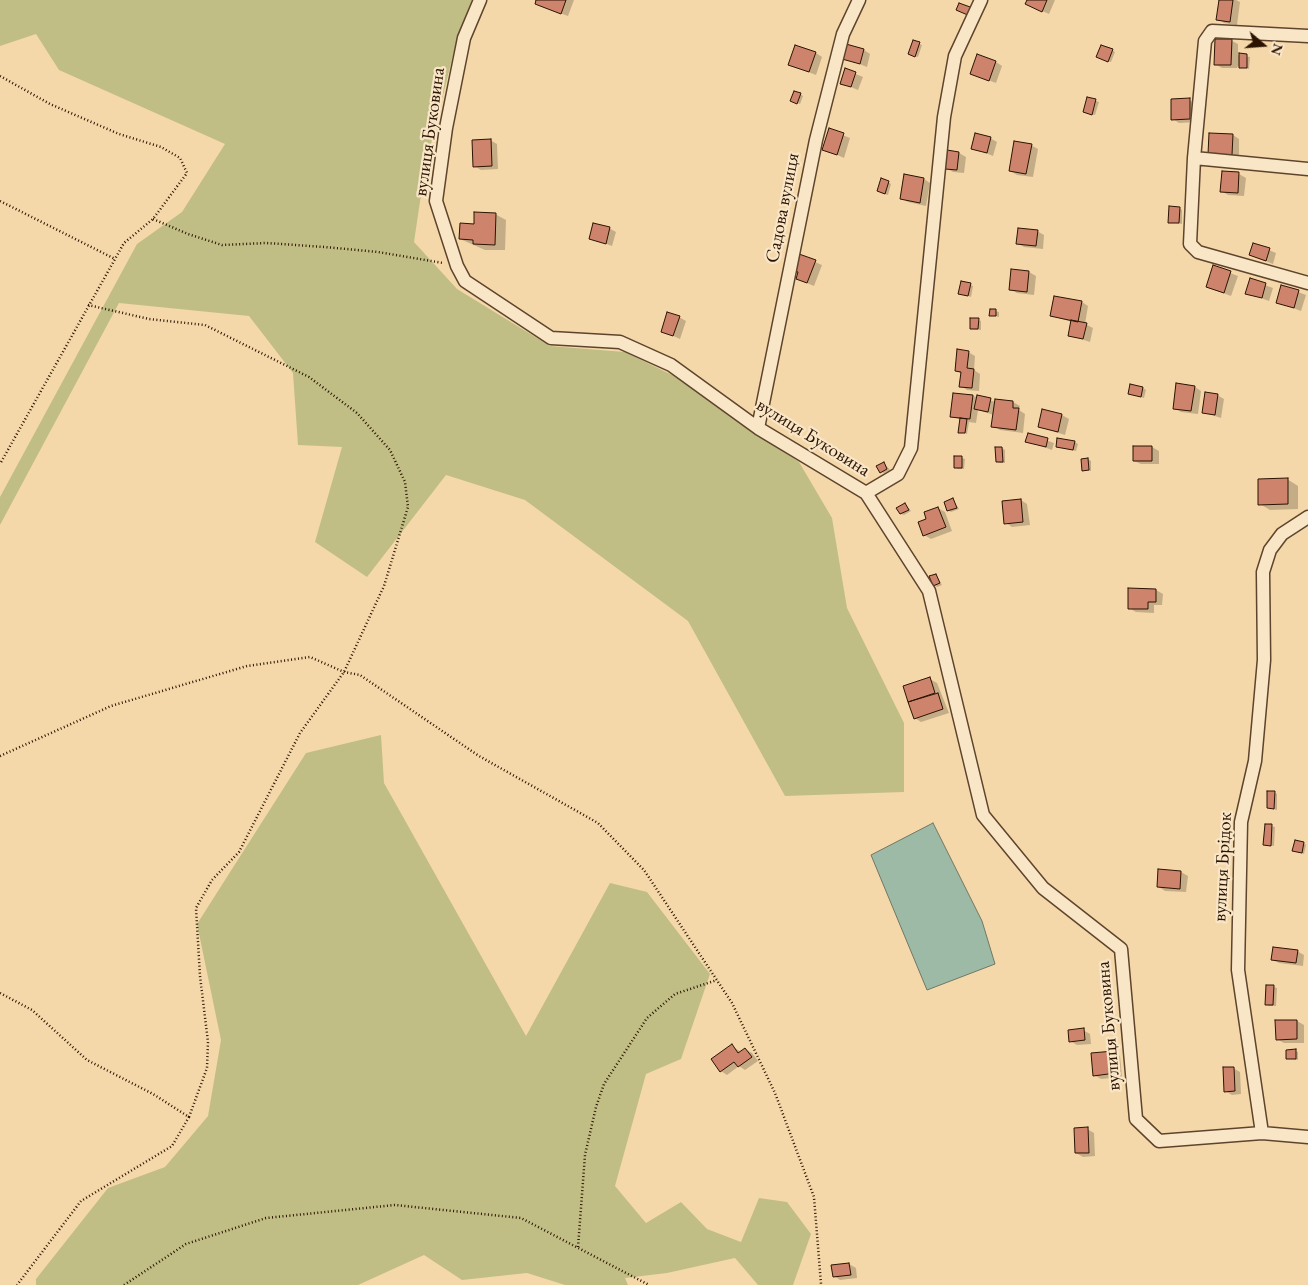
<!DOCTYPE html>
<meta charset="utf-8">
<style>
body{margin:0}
#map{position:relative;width:1308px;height:1285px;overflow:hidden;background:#f5d8a9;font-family:"EB Garamond",serif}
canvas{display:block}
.north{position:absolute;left:1238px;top:20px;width:50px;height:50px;-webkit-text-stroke:4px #f8e6c7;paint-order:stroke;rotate:108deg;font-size:14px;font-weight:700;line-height:20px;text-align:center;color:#2b1302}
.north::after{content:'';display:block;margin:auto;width:18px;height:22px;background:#2b1302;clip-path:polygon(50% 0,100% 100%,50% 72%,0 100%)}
</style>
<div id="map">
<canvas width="1308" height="1285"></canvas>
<div class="north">N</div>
</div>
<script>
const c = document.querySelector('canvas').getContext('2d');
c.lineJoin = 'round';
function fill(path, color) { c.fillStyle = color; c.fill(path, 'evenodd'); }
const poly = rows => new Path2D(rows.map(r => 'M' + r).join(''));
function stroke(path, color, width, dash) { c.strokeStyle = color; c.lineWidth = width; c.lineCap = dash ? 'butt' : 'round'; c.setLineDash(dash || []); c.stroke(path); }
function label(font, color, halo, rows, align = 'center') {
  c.font = font + ' "EB Garamond",serif'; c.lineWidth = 4.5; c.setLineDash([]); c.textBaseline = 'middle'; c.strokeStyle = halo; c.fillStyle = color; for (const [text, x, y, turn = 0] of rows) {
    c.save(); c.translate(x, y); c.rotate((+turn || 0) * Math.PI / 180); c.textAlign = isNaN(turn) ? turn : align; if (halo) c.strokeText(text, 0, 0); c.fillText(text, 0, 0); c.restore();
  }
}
const green = poly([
 [0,0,473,0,458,35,425,168,414,242,457,289,550,346,625,352,672,375,799,462,832,518,847,608,904,723,904,792,785,796,688,621,525,500,446,475,367,577,315,542,342,447,298,445,293,373,249,316,119,303,0,525,0,497,137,244,182,212,225,144,59,70,36,34,0,46],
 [381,735,384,783,526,1036,610,883,647,892,710,974,681,1059,646,1074,615,1186,646,1223,681,1202,707,1229,741,1242,759,1198,787,1202,811,1234,793,1285,758,1285,735,1258,667,1273,625,1278,628,1285,565,1285,527,1273,462,1280,424,1255,358,1285,36,1285,36,1279,108,1188,165,1167,208,1116,221,1040,197,924,306,753]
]);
const water = poly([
 [933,823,982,921,995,964,927,990,871,855,933,823]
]);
const shadow = poly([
 [537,0,574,0,568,16,543,7,536,3],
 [1028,0,1055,0,1049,14,1033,7],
 [1220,0,1236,0,1240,2,1237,25,1224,23,1218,19],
 [1232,41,1238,44,1238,55,1250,57,1249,69,1238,66,1237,68,1222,68,1215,64],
 [913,42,922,45,918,57,912,55],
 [864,50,870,54,867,67,844,58],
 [1112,50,1115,52,1111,62,1101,59],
 [816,53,822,57,816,75,790,65],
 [996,62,1002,66,996,83,972,74],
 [846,70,863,77,858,90,841,83],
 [800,94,803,96,800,104,795,102],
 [1088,98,1099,102,1095,115,1087,113],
 [1189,100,1196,104,1197,122,1179,123,1173,119],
 [830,130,850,138,844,158,824,149],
 [1233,135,1239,139,1239,158,1216,158],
 [990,138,997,142,993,156,973,148],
 [490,140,497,144,498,169,481,170,474,166],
 [1031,145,1038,149,1033,177,1017,175,1010,171],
 [948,152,959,153,966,157,964,173,953,172,946,168],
 [1223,173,1239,174,1246,178,1244,196,1228,195,1221,191],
 [924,179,930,183,926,206,908,202,901,198],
 [888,182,891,184,888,195,881,193],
 [1179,208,1182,210,1182,224,1169,222],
 [495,214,506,220,505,250,485,250,460,239,475,225],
 [609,228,616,232,612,246,590,238],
 [1037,231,1044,235,1043,249,1024,247,1017,243],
 [1254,244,1276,253,1273,264,1250,255],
 [815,262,822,265,814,286,797,279],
 [1214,267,1238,276,1231,296,1207,287],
 [1012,270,1029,272,1036,276,1034,295,1017,293,1010,289],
 [1251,280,1273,288,1269,301,1247,293],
 [970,285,973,286,971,297,960,293],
 [1282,286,1306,295,1301,311,1277,302],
 [1082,302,1088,306,1085,324,1093,328,1090,342,1069,335,1072,322,1052,316],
 [991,310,999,312,999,317,991,315],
 [679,317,686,321,680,339,662,331],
 [978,320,981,321,981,330,971,329],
 [968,352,975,356,974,370,980,374,979,391,967,390,961,386,962,374,956,371],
 [1195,387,1201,391,1198,414,1181,412,1174,408],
 [1143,388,1146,390,1144,398,1130,394],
 [1217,395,1224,399,1221,418,1203,412],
 [973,396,996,402,1013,402,1020,406,1019,410,1025,414,1023,433,1000,430,993,426,994,415,978,410,976,423,969,422,967,434,960,432,961,420,951,416],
 [1062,415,1069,419,1065,435,1040,427],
 [1029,434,1054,443,1052,450,1027,441],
 [1075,442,1078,444,1076,451,1057,447],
 [1134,447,1152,447,1159,451,1159,464,1141,464,1134,461],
 [1002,448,1005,450,1005,463,1000,463,997,461],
 [962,458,965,459,964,469,958,469,955,467],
 [1088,459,1091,461,1091,471,1083,470],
 [884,463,890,470,884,473,881,472],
 [1287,479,1298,486,1298,509,1270,510,1260,504],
 [953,500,959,509,951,512,948,510],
 [1021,500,1027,504,1030,525,1012,527,1006,523],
 [905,504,911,511,904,515,901,514],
 [938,508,945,512,952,531,931,539,924,535,928,520],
 [936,575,942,585,937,587,934,585],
 [1156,590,1163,594,1162,605,1154,605,1154,613,1136,612,1129,608],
 [930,679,937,683,949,713,921,722,915,718,905,687],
 [1274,792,1277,794,1277,810,1268,808],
 [1266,825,1275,827,1274,846,1265,844],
 [1304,843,1306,845,1304,854,1294,851],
 [1160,870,1181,872,1188,876,1186,892,1165,891,1159,887],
 [1297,951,1304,955,1303,966,1279,963,1273,960],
 [1274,987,1277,988,1276,1006,1269,1006,1266,1004],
 [1297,1021,1304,1025,1304,1043,1284,1043,1277,1039],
 [1083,1030,1090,1034,1091,1044,1077,1045,1070,1041],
 [732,1046,741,1052,745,1049,752,1053,758,1061,745,1070,739,1066,727,1075,721,1071],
 [1295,1051,1298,1052,1298,1060,1287,1058],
 [1114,1052,1120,1056,1122,1077,1101,1079,1094,1075],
 [1233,1068,1240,1072,1241,1094,1232,1095,1225,1091],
 [1087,1129,1094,1133,1095,1156,1083,1157,1076,1153],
 [849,1264,856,1268,857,1278,840,1280,834,1276]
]);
const building = poly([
 [536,0,566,0,561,14,535,4,536,0],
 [1027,0,1047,0,1042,12,1025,4,1027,0],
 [1219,0,1233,0,1230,22,1216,20,1219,0],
 [959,3,973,8,970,16,956,10,959,3],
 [1215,39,1232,39,1231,65,1214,65,1215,39],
 [913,40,920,42,915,57,908,54,913,40],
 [846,44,864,49,860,64,842,59,846,44],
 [795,45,816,52,809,72,788,65,795,45],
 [1101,45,1113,49,1108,62,1096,57,1101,45],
 [1239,53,1247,54,1247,68,1239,68,1239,53],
 [977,54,996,61,989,81,970,74,977,54],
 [845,68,856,72,851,87,840,84,845,68],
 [794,91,801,93,797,104,790,101,794,91],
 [1087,97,1096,99,1092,115,1083,112,1087,97],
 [1190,98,1190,119,1171,120,1171,99,1190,98],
 [829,128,844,133,837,155,822,150,829,128],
 [975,133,991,137,987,153,971,149,975,133],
 [1209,133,1233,134,1232,155,1208,154,1209,133],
 [491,139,492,166,473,167,472,140,491,139],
 [1014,141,1032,144,1026,174,1009,171,1014,141],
 [947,150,959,152,957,170,945,169,947,150],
 [1222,171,1239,172,1238,193,1220,192,1222,171],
 [904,174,924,178,920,203,900,199,904,174],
 [881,178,889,181,885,194,877,191,881,178],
 [1169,206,1180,207,1179,223,1168,223,1169,206],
 [474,212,496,213,495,245,473,244,473,240,459,239,460,223,474,224,474,212],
 [593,223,610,227,606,244,589,239,593,223],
 [1018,228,1038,230,1036,246,1016,244,1018,228],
 [1253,243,1270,248,1266,261,1249,255,1253,243],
 [799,254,816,260,807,283,796,279,798,272,793,270,799,254],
 [1213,265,1231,271,1224,293,1206,287,1213,265],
 [1011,269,1029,271,1027,292,1009,290,1011,269],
 [1250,278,1266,283,1262,298,1245,294,1250,278],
 [961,281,971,283,968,296,958,294,961,281],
 [1281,285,1299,290,1294,308,1276,303,1281,285],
 [1054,296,1082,301,1078,322,1050,316,1054,296],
 [990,309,996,309,996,316,989,316,990,309],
 [667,312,680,316,673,336,661,332,667,312],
 [970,318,979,318,978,329,970,329,970,318],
 [1071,320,1087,323,1083,339,1068,336,1071,320],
 [957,349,969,351,967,368,974,369,972,388,959,387,961,372,955,371,957,349],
 [1176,383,1195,386,1191,411,1173,409,1176,383],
 [1130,384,1143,387,1141,397,1128,394,1130,384],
 [1205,392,1218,394,1215,415,1202,413,1205,392],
 [953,393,973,395,970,419,950,417,953,393],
 [977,395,991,398,988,412,974,409,977,395],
 [995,399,1013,401,1013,408,1019,408,1016,430,991,427,995,399],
 [1042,409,1062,414,1058,432,1038,427,1042,409],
 [960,418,967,419,965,433,958,433,960,418],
 [1028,433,1048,438,1046,447,1025,442,1028,433],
 [1057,438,1075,441,1073,450,1056,447,1057,438],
 [1133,446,1152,446,1152,461,1133,461,1133,446],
 [995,447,1002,447,1003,462,996,462,995,447],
 [954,456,962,456,962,468,954,468,954,456],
 [1088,458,1089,470,1082,471,1081,459,1088,458],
 [884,462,887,469,880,473,876,466,884,462],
 [1288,478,1288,504,1258,505,1258,479,1288,478],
 [953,498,957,508,947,511,944,502,953,498],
 [1021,499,1023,522,1004,524,1002,501,1021,499],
 [905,503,909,510,900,514,896,508,905,503],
 [938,507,946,527,923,536,918,522,926,519,924,512,938,507],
 [936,574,940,583,933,586,929,576,936,574],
 [1128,588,1156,589,1156,602,1148,602,1148,609,1128,609,1128,588],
 [930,677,935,693,908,702,903,686,930,677],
 [938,693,943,709,914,719,908,702,938,693],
 [1267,791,1275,791,1274,809,1267,808,1267,791],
 [1265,824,1272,824,1271,846,1263,845,1265,824],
 [1295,840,1304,842,1302,853,1292,851,1295,840],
 [1158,869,1181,871,1180,889,1157,887,1158,869],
 [1273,947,1298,950,1296,963,1271,960,1273,947],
 [1266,985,1274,985,1273,1005,1265,1005,1266,985],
 [1275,1020,1297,1020,1297,1039,1276,1040,1275,1020],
 [1084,1028,1085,1040,1069,1042,1068,1030,1084,1028],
 [732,1044,738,1053,745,1048,752,1057,738,1067,734,1062,720,1072,711,1059,732,1044],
 [1296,1049,1296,1059,1286,1059,1286,1050,1296,1049],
 [1114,1051,1116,1073,1093,1076,1091,1053,1114,1051],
 [1223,1067,1234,1067,1235,1091,1224,1092,1223,1067],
 [1088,1127,1089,1153,1075,1153,1074,1128,1088,1127],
 [849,1263,851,1275,833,1277,831,1265,849,1263]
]);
const path = poly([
 [0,76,50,104,119,134,161,147,180,158,187,173,153,219,124,243,0,464],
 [0,201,115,259],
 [153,219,188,234,222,245,266,243,325,247,378,252,443,263],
 [88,305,149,319,205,325,309,377,357,413,390,450,405,482,408,507,384,586,344,672,300,733,239,852,212,880,196,908,200,976,208,1042,207,1068,189,1117],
 [0,756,111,706,247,666,310,657,344,672,360,675,479,756,598,823,644,870,732,1003,775,1093,814,1197,821,1284],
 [0,993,32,1010,87,1060,153,1094,189,1117,172,1146,81,1201,17,1285],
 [578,1247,585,1155,596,1107,604,1084,647,1018,675,994,717,980],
 [124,1285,186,1244,266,1218,395,1205,521,1218,649,1285]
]);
const minor = poly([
 [480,0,464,38,446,128,436,201,457,266,465,281,551,338,620,342,671,365,758,428,866,493,929,591,983,815,1043,888,1121,949,1136,1119,1159,1141,1262,1133,1308,1137],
 [1308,36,1212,31,1205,41,1194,158,1190,244,1198,252,1308,283],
 [1194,158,1308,169],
 [758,428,816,140,843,34,859,0],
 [866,493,898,474,911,448,944,117,955,56,981,0],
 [1262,1133,1238,970,1241,822,1255,761,1264,660,1263,572,1270,550,1282,534,1308,517]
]);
const streetNames = [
 ["вулиця Буковина",430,132,-82],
 ["Садова вулиця",783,208,-79],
 ["вулиця Буковина",813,438,32],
 ["вулиця Брідок",1223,867,-87],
 ["вулиця Буковина",1109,1026,-95]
];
fill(green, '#c0be85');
fill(water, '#9cbaa6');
stroke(water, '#6f7764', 1);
fill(shadow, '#0003');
fill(building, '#cd836c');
stroke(building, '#2b1302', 1);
stroke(minor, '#5e442c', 15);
stroke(path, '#2b1302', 2.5, [1, 2.5]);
stroke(minor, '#f8e6c7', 12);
label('19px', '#2b1302', '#f8e6c7', streetNames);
</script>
